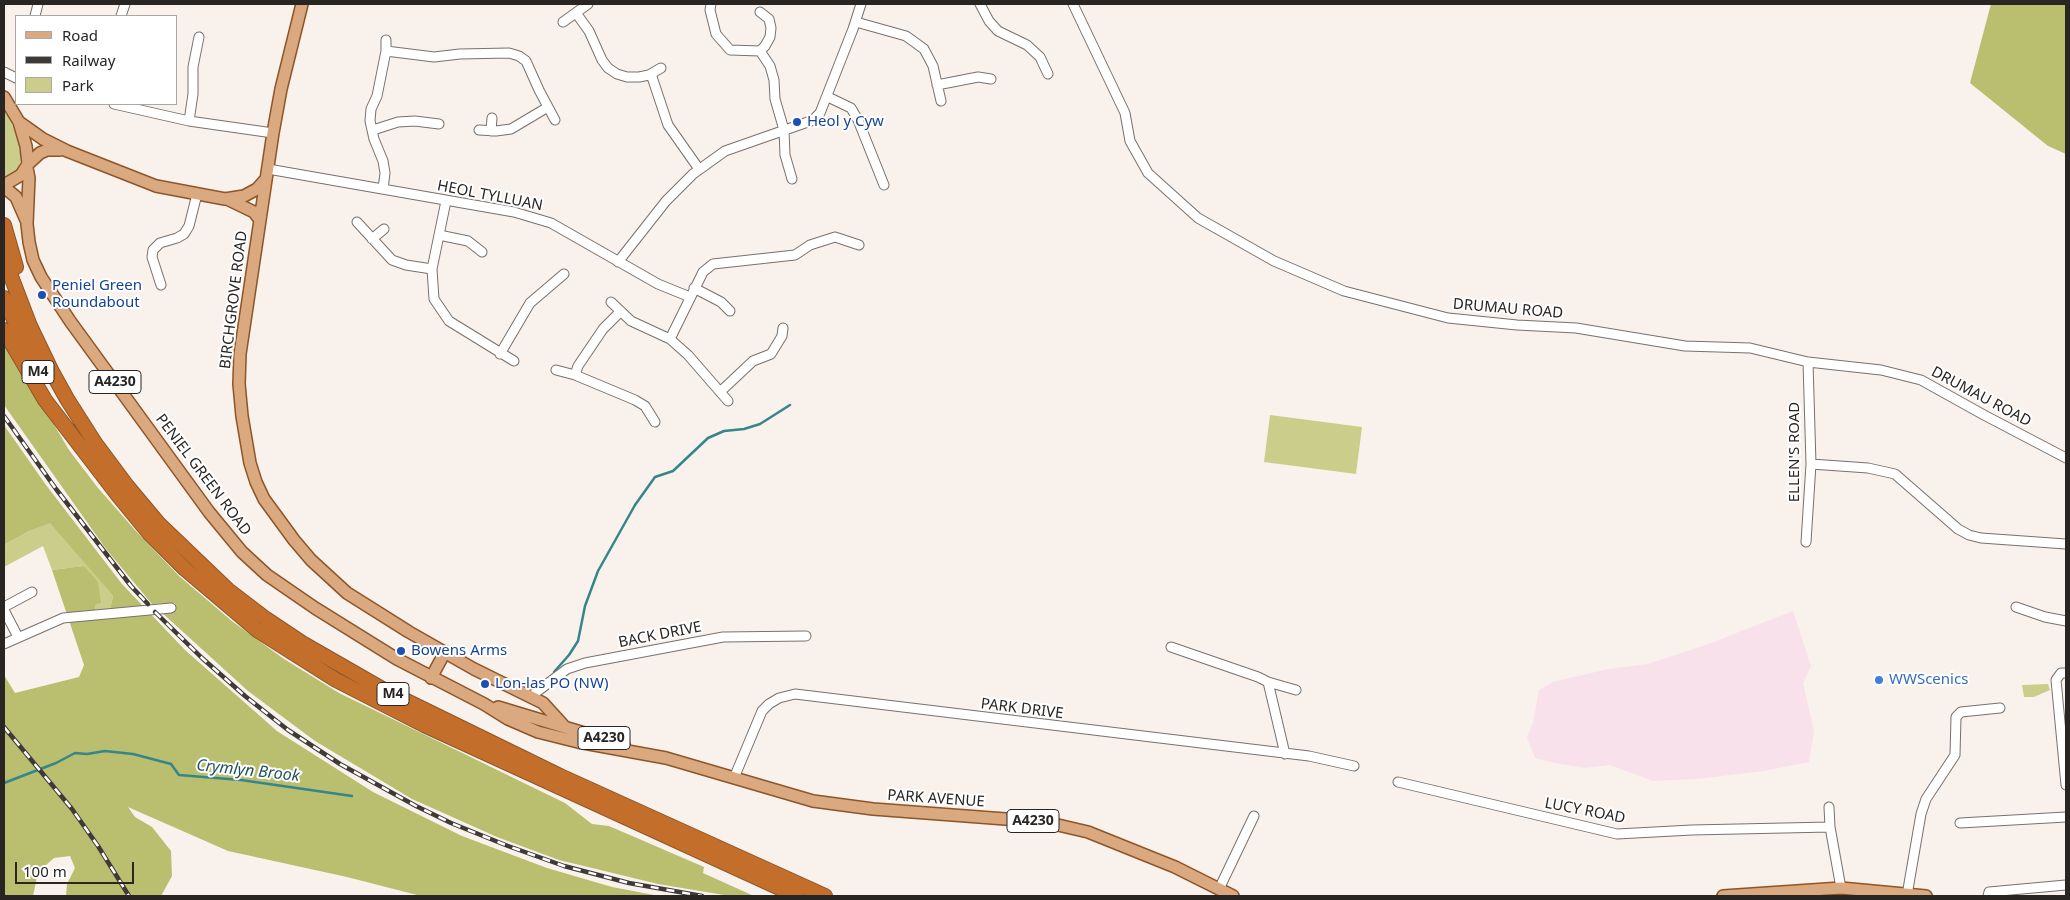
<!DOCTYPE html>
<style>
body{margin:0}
#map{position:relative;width:2070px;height:900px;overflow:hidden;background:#f9f1ec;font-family:"Noto Sans",sans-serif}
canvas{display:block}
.frame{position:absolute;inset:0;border:5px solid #282523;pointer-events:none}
.legend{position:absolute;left:15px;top:15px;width:162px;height:90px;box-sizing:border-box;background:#fff;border:1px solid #a9a8a7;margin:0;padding:6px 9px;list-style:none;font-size:15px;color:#282523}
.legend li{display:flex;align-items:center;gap:10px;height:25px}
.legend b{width:25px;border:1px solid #a9a8a7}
.scale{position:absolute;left:15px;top:862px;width:119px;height:22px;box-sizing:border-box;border:2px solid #282523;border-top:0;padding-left:6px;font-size:15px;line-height:18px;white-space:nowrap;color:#282523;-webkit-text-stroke:4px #fff;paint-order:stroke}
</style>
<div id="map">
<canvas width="2070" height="900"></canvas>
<div class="frame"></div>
<ul class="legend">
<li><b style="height:6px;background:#dba980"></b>Road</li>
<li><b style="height:6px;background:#3e3a38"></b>Railway</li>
<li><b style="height:14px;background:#cace8a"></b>Park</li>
</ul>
<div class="scale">100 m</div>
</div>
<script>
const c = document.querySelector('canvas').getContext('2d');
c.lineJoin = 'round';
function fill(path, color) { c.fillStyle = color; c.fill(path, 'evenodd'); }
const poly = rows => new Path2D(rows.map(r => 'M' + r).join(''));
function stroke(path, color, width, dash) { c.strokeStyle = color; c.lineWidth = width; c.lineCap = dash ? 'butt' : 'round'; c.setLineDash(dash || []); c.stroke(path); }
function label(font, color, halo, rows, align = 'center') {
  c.font = font + ' "Noto Sans",sans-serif'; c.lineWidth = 4; c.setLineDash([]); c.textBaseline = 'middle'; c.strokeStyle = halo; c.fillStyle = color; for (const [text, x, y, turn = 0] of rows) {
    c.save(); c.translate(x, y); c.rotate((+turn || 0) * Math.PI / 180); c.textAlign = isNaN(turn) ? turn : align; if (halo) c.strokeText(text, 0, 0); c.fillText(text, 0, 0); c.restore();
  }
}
const commercial = poly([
 [1793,611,1811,666,1803,683,1814,731,1809,762,1764,771,1697,779,1653,781,1610,765,1585,768,1550,762,1535,758,1527,738,1533,723,1539,690,1553,682,1608,669,1647,664,1703,646]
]);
const green = poly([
 [4,107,18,138,21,160,16,172,4,177],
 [1270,415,1362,427,1356,474,1264,462],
 [50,522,113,596,110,610,95,610,96,603,83,566,52,570,43,546,4,567,4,545,29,531],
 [2048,684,2050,690,2034,697,2024,697,2022,685]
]);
const forest = poly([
 [1991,4,2066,4,2066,154,2048,146,1970,83],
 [4,340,69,450,98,488,135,530,179,576,233,622,284,659,339,693,565,803,592,824,609,826,704,867,703,873,754,896,730,896,658,884,559,860,497,837,412,799,315,741,248,691,160,611,174,611,175,603,152,604,106,549,4,405],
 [4,425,46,485,122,584,185,650,277,731,373,792,462,836,547,868,612,887,659,896,421,896,347,877,228,851,128,807,135,817,152,827,171,851,172,876,161,896,66,896,67,884,75,868,70,856,54,858,38,872,33,896,4,896,4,675,15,693,79,677,84,665,52,570,83,566,86,568,98,582,101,603,96,604,95,610,110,610,113,596,50,523,29,531,4,545]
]);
const stream = poly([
 [554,672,569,655,578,641,585,606,598,571,635,505,655,477,673,471,708,438,724,431,744,429,760,424,790,405],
 [4,783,56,763,75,753,87,754,105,751,133,754,171,764,179,775,241,780,352,796]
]);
const minor = poly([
 [711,4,710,10,716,34,730,50,760,51,765,46,770,37,771,28,769,19,760,12],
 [980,4,989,21,998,31,1027,45,1040,57,1048,74],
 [1073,4,1125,113,1130,141,1148,173,1198,218,1274,261,1344,291,1448,318,1517,325,1576,328,1685,346,1750,348,1808,362,1881,370,1921,380,1984,415,2066,458],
 [576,13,589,31,602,60,608,68,617,74,627,77,639,77,649,75,661,68],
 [35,16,38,4],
 [121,16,125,4],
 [563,22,588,4],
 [856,22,906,36,924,49,933,66,941,101],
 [386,51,434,57,460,54,509,53,519,56,526,61,539,90,555,120],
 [760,51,770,66,774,80,775,99,784,130,785,155,792,179],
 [4,72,16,78],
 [651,74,668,125,699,169],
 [937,85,978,77,991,79],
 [828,97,851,108,858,120,884,185],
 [114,104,189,121,273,133],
 [189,121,193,94,193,67,199,37],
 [373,130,398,122,415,121,439,124],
 [479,130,496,131,511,129,548,107],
 [491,131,492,118],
 [268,169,514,212,551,223,658,284,690,297],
 [383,189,385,173,383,161,374,139,370,121,371,109,377,96,386,51,386,40],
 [446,201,432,269,434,299,449,321,514,361],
 [357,222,392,260,406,265,432,269],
 [439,235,468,241,482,252],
 [372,239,384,229],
 [618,262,666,201,693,174,725,151,805,123,813,120,820,113,853,29,861,4],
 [161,285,152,257,153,250,160,243,177,238,184,234,189,226,197,194],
 [694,288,721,302,730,311],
 [611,302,631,321,670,339,688,355,728,401],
 [670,339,703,272,713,264,795,255,810,245,835,237,859,245],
 [500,354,530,303,564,274],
 [556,370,575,375,635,400,645,406,655,422],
 [575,375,578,366,603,329,620,312],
 [720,392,753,361,771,354,782,336,783,328],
 [1811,464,1868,468,1895,474,1958,529,1969,535,1981,538,2066,544],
 [1806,542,1811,464,1808,362],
 [4,607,32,592],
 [2016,607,2045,617,2066,621],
 [4,610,18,637],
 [4,644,63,618,171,608],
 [1171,647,1258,677,1268,682,1296,690],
 [2066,673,2061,673,2056,680,2066,785],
 [1268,682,1285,754],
 [530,697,567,669,585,663,723,637,806,636],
 [734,778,762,711,769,704,779,698,795,694,1309,756,1354,766],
 [1398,782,1617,834,1692,830,1830,827],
 [1829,807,1830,827,1841,888],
 [1960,823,2066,817],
 [1219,889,1254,816],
 [1907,895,1921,814,1926,799,1955,755,1956,717,1961,712,2000,708],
 [1988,896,1989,892,2066,885]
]);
const major = poly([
 [302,4,281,89,273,133,240,354,239,384,242,416,250,463,256,482,264,499,294,540,311,560,347,593,409,632,474,669,543,703,563,725],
 [4,97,19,122,26,146,28,164,21,175,4,185],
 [19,122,43,139,67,151,156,186,225,199,244,196,257,189,266,179],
 [28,164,40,153,47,150,60,150],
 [27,168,29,178,27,224,29,242,33,260,41,277,70,321,209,512,242,552,267,575,315,608,397,659,484,704,508,719,538,732,578,742,666,758,813,801,873,809,1045,822,1088,832,1175,867,1233,896],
 [4,187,16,197,26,220],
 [227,199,254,212,260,220],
 [431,678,445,652],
 [498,707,624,745],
 [1723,896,1841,888,1926,896]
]);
const highway = poly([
 [4,225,16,267],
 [4,258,30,326,52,372,67,399,95,443,127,486,158,523,228,590,266,619,302,643,384,690,560,776,825,896],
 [4,298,40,376],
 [4,330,45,400,117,494,149,533,185,569,257,630,336,680,424,725,797,896]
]);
const rail = poly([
 [4,416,56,489,131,586,148,604],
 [155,612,202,658,245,696,288,730,340,764,416,806,451,823,508,846,564,866,629,883,702,896],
 [4,727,72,809,98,846,129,896]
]);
const markers = [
 [797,122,5,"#1a4fb4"],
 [42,295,5,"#1a4fb4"],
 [401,651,5,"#1a4fb4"],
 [1879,680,5,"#3f7fe0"],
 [485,684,5,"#1a4fb4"]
];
const shields = [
 [38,372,32],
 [115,382,52],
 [393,694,32],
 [604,738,52],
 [1033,821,52]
];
const shieldNames = [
 ["M4",38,372],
 ["A4230",115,382],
 ["M4",393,694],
 ["A4230",604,738],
 ["A4230",1033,821]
];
const transitNames = [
 ["Heol y Cyw",807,122],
 ["Peniel Green",52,286],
 ["Roundabout",52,303],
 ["Bowens Arms",411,651],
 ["Lon-las PO (NW)",495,684]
];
const streetNames = [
 ["HEOL TYLLUAN",490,196,11],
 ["BIRCHGROVE ROAD",234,300,-83],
 ["DRUMAU ROAD",1508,309,5],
 ["DRUMAU ROAD",1981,397,28],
 ["ELLEN'S ROAD",1795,452,-90],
 ["PENIEL GREEN ROAD",203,475,53],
 ["BACK DRIVE",660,635,-11],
 ["PARK DRIVE",1022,709,7],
 ["PARK AVENUE",936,799,4],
 ["LUCY ROAD",1585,811,11]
];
const shopNames = [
 ["WWScenics",1889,680]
];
const waterNames = [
 ["Crymlyn Brook",248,771,6]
];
fill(commercial, '#f9e1ec');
fill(green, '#cace8a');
fill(forest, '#babe6f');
stroke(stream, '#35868b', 2.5);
stroke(minor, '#78716d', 11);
stroke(major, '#8d5528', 14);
stroke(highway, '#8d5528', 16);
stroke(minor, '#fff', 9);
stroke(major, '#dba980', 11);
stroke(highway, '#c36f2b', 14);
stroke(rail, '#3e3a38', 4.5);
stroke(rail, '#fff', 2.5, [8]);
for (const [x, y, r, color] of markers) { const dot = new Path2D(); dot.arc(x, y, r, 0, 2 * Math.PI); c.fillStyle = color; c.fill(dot); stroke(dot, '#fff', 2); }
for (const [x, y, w] of shields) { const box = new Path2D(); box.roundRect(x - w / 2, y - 11.5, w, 23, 4); c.fillStyle = '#fff'; c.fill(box); stroke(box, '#282523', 1); }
label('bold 14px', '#282523', null, shieldNames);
label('15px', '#164399', '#fff', transitNames, 'left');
label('15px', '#282523', '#fff', streetNames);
label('15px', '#366cbe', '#fff', shopNames, 'left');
label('italic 16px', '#1f5155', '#fff', waterNames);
</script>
